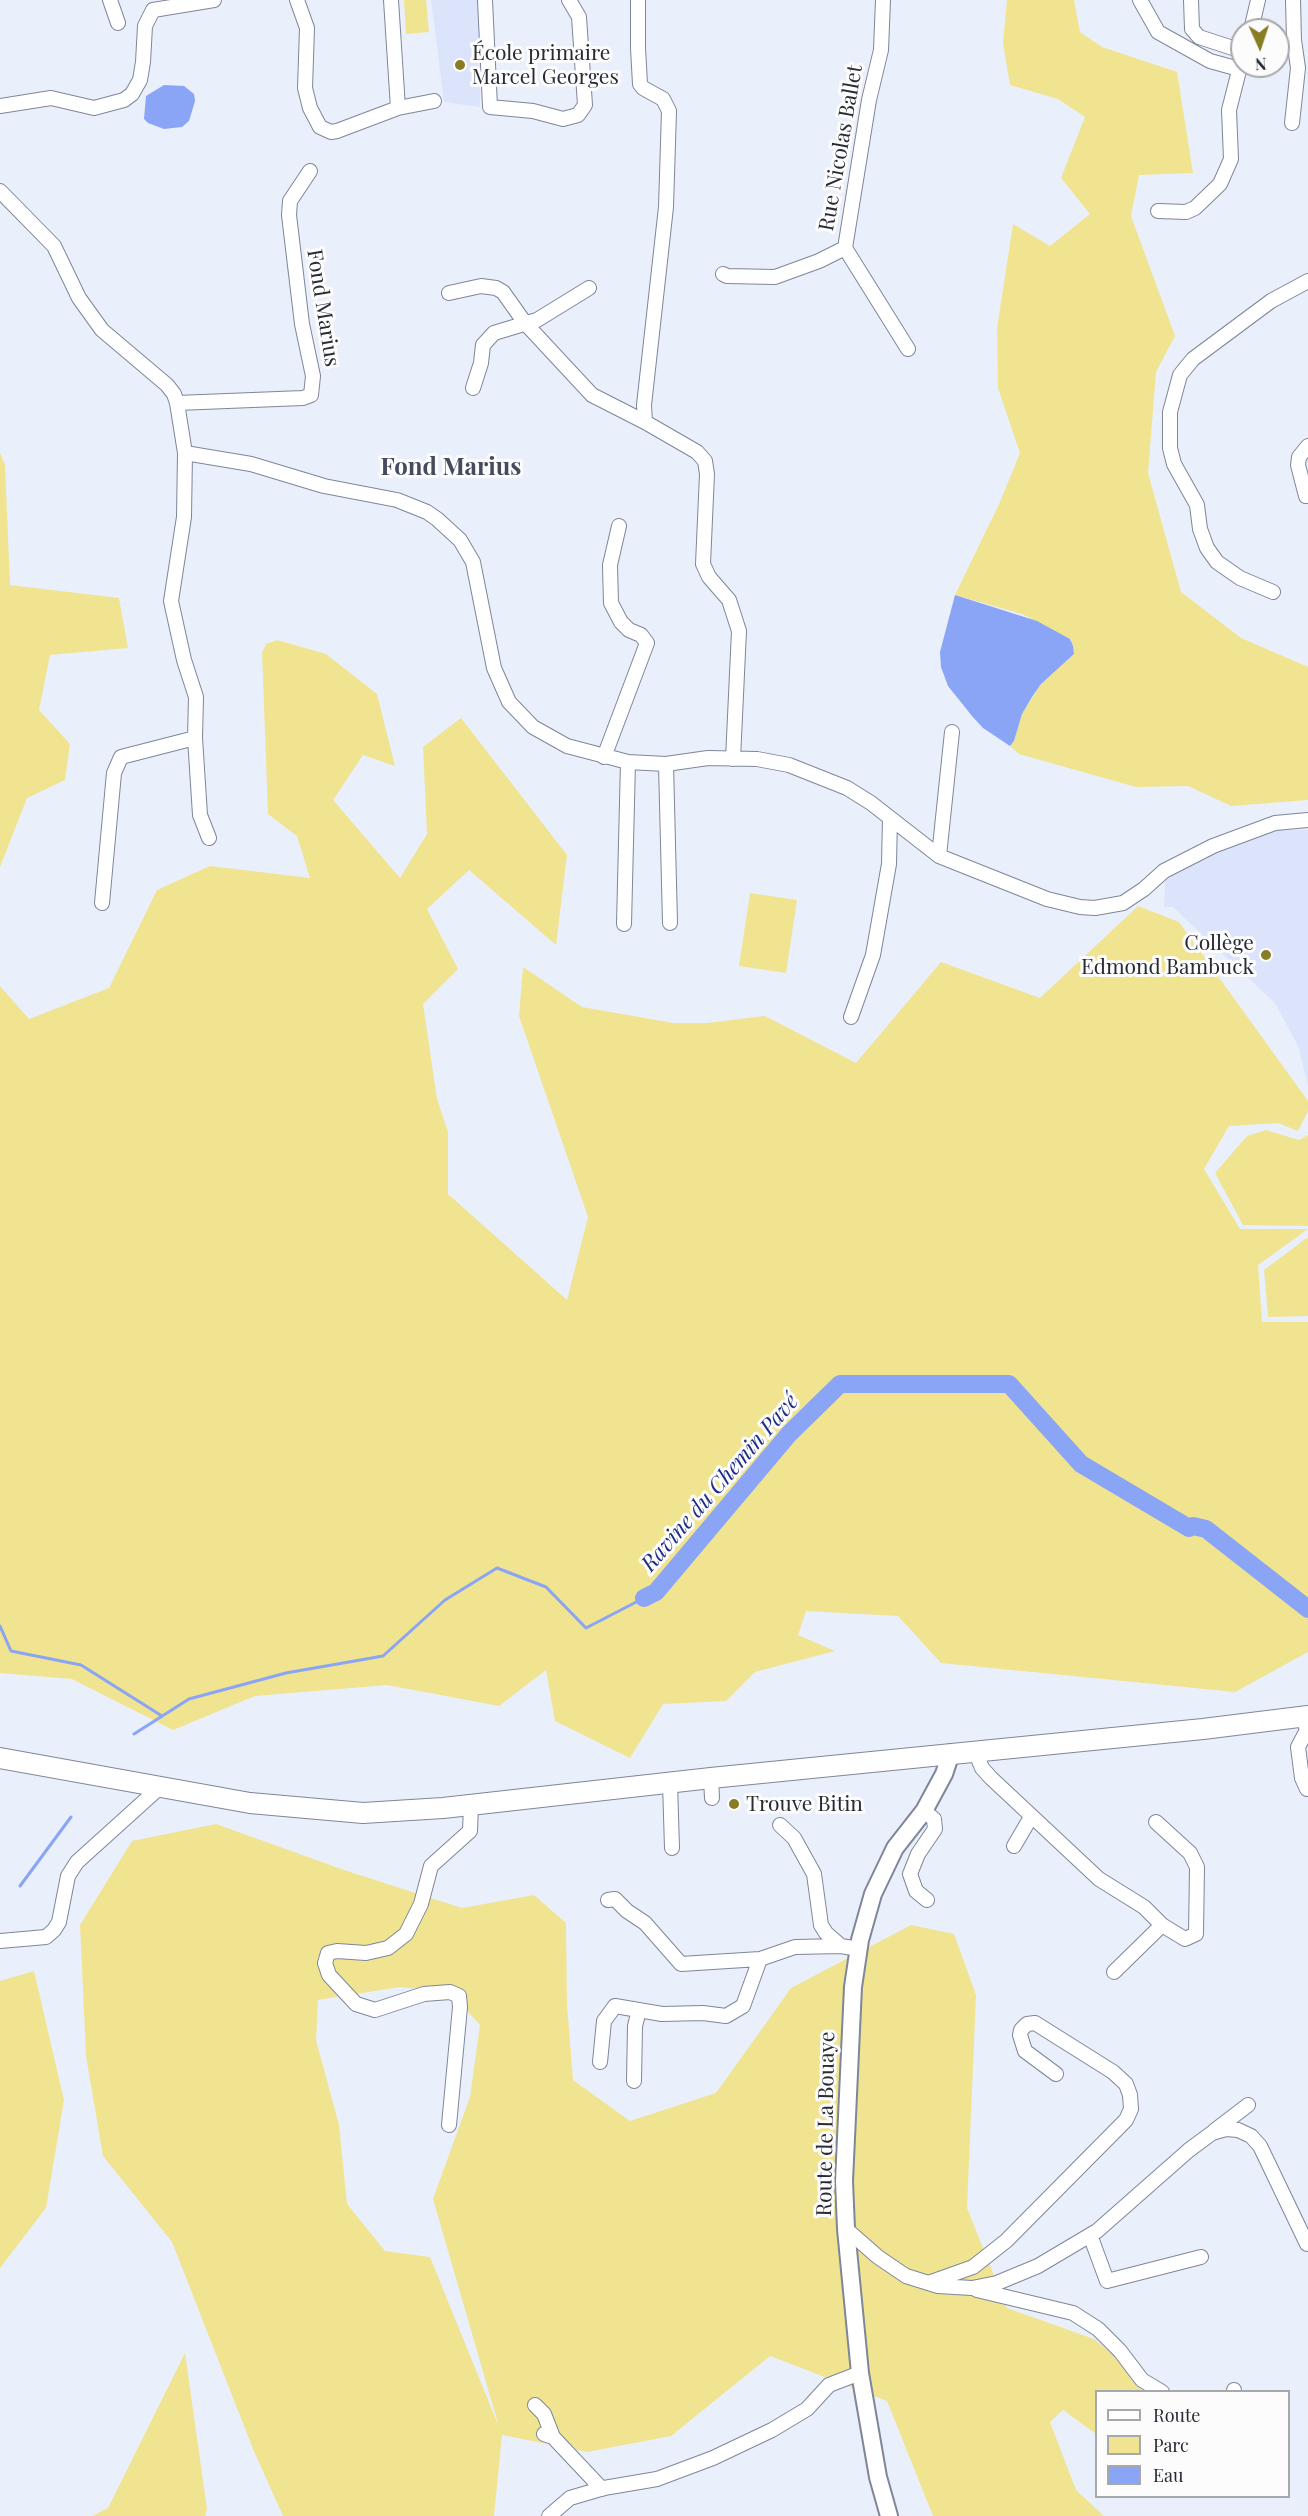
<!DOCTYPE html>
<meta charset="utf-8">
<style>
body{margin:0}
#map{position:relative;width:1308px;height:2516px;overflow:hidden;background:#eaeffc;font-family:"Playfair Display",serif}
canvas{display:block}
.legend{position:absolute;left:1095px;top:2390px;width:195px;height:108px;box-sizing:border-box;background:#fcfcfc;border:2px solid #a7a8ac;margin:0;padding:8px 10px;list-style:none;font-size:18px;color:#282b33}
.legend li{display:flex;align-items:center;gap:12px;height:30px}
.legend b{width:30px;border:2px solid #a7a8ac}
.north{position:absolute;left:1230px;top:18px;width:60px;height:60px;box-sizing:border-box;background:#fcfcfc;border:2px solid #a7a8ac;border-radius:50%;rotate:177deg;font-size:16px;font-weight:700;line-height:24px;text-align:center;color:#282b33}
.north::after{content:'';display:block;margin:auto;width:21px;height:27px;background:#897d23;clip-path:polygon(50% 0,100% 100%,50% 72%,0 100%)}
</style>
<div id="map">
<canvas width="1308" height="2516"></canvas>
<ul class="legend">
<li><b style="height:8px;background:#fff"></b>Route</li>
<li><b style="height:16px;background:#f0e491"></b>Parc</li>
<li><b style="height:16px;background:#8aa4f6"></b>Eau</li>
</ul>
<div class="north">N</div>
</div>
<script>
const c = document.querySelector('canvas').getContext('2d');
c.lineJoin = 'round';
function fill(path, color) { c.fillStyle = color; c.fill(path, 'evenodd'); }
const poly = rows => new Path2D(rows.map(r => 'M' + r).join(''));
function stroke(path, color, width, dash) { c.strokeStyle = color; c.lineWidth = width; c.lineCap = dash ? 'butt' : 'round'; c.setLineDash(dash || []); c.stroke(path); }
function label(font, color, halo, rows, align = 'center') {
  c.font = font + ' "Playfair Display",serif'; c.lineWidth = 6; c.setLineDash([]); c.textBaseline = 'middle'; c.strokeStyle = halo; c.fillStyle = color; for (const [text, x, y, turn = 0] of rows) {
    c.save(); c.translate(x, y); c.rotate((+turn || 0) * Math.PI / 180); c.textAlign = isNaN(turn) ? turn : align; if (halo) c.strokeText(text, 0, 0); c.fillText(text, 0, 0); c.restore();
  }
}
const built = poly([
 [431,0,479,0,480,107,444,102],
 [1258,829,1308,830,1308,1085,1298,1046,1275,1003,1173,907,1164,907,1166,872]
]);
const green = poly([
 [404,0,426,0,429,32,406,34],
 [1007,0,1074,0,1080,32,1102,47,1177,72,1193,173,1139,175,1131,216,1175,336,1156,372,1148,473,1181,592,1241,638,1308,667,1308,800,1231,806,1188,786,1136,787,1019,754,1010,746,1014,741,1022,714,1041,684,1074,654,1070,639,1022,614,955,595,1000,502,1020,453,998,388,997,328,1013,224,1050,246,1090,214,1061,178,1085,117,1058,99,1010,85,1003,43],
 [0,453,5,465,10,585,119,598,128,648,50,655,39,710,70,744,65,780,27,798,0,867],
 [277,640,326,654,377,694,395,766,363,755,333,800,400,878,427,834,423,747,461,718,567,855,556,945,469,870,427,909,458,969,423,1004,437,1099,448,1132,448,1194,567,1300,588,1217,519,1016,523,967,582,1007,673,1023,707,1023,765,1016,856,1063,941,962,1040,998,1138,906,1179,922,1308,1101,1308,1111,1298,1131,1278,1123,1229,1126,1204,1169,1240,1229,1308,1229,1258,1265,1262,1322,1308,1322,1308,1652,1235,1692,941,1663,898,1616,806,1611,798,1635,835,1651,755,1672,726,1701,663,1704,630,1758,555,1721,546,1670,499,1706,387,1685,255,1696,173,1730,72,1679,0,1673,0,986,29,1019,109,988,157,890,210,866,310,878,297,836,268,814,262,653,266,644],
 [750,893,797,900,786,973,739,966],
 [1266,1130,1299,1140,1308,1135,1308,1226,1243,1225,1215,1173,1247,1136],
 [1308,1237,1308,1316,1268,1317,1264,1270],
 [216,1824,344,1870,462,1908,534,1895,566,1923,567,2005,573,2080,630,2121,716,2093,791,1988,911,1925,954,1934,976,1995,967,2208,1007,2308,1094,2339,1142,2380,1140,2391,1096,2392,1096,2434,1063,2410,1050,2422,1076,2490,1104,2516,933,2516,887,2401,770,2356,671,2436,587,2452,502,2435,494,2516,283,2516,253,2449,172,2242,103,2156,86,2056,80,1925,132,1841],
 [400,1987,450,1992,480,2025,470,2097,433,2199,499,2427,430,2257,385,2251,347,2204,339,2125,316,2040,318,2000],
 [34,1971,64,2100,46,2208,0,2268,0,1981],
 [185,2353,207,2509,205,2516,92,2516,108,2508]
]);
const water = poly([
 [164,85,184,86,194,94,195,101,189,121,182,127,164,129,148,123,144,119,146,96],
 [955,595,1037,621,1070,639,1073,646,1074,654,1041,684,1032,697,1022,714,1014,741,1010,746,983,728,972,716,948,686,941,667,940,652]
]);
const stream = poly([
 [0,1626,11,1651,81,1665,162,1716],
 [134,1734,189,1699,286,1673,383,1656,445,1600,497,1568,546,1587,586,1628,644,1598],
 [20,1886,71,1817]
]);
const river = poly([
 [644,1598,656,1592,789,1434,840,1384,1009,1384,1081,1464,1189,1528,1193,1526,1206,1529,1308,1609]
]);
const minor = poly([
 [110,0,118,23],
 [297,0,307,28,305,88,310,108,320,127,331,132,337,131,398,108,434,101],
 [391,0,398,108],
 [485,0,490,107,533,111,563,119,578,115,585,105,579,17,569,0],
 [638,0,638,48,640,84,643,88,663,99,669,111,666,207,644,405,645,422,697,452,705,461,707,474,703,564,709,577,729,600,739,631,733,759],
 [1140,0,1158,32,1210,61,1239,69],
 [1191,0,1192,29,1199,37,1242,51],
 [1251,30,1258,0],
 [0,106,51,98,94,108,124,100,132,94,140,80,143,62,145,26,153,10,214,0],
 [1292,123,1298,68,1294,40,1293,0],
 [0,191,54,246,79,298,102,330,167,385,174,394,177,403,185,453,184,517,171,601,184,660,196,697,195,738,200,815,209,838],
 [1158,211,1186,212,1195,208,1220,184,1231,159,1229,110,1242,59],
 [845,248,908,349],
 [723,274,727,276,775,277,819,261,845,248,869,100,881,50,883,0],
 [449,293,481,286,496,288,503,292,525,323,592,395,645,422],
 [473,388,481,363,483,345,494,333,537,320,589,288],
 [177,403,303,398,311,395,313,376,302,324,289,215,290,201,310,171],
 [1308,446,1299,457,1298,465,1306,496,1308,496],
 [185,453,251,464,324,486,397,500,427,512,437,519,460,540,473,562,494,668,509,702,533,727,567,746,628,762,666,764,708,758,757,759,789,765,847,788,871,803,939,856,1047,899,1080,907,1095,908,1123,903,1144,889,1164,871,1213,846,1275,823,1308,820],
 [1273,592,1240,578,1217,562,1207,548,1200,529,1197,505,1174,464,1170,448,1170,412,1180,375,1193,359,1271,301,1308,281],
 [604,757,647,643,641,635,629,630,621,622,611,603,610,565,619,526],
 [666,764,670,923],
 [939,856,952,732],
 [102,903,114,773,121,757,195,738],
 [624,924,628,762],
 [851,1017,873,955,889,864,890,818],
 [1303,1717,1307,1730,1298,1747,1302,1778,1307,1789],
 [975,1751,982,1768,991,1778,1099,1879,1144,1907,1162,1925,1185,1939,1196,1934,1197,1867,1190,1853,1156,1822],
 [711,1778,712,1798],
 [670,1783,672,1848],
 [924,1811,934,1819,935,1829,918,1854,910,1874,916,1891,927,1900],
 [780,1825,794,1838,814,1874,821,1925,826,1933,841,1946],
 [1014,1846,1031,1817],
 [608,1900,615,1899,627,1911,645,1923,681,1964,760,1959],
 [0,1941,46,1937,54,1930,59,1922,68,1876,77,1862,159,1788],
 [1114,1972,1162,1925],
 [600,2062,604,2021,615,2006,662,2014,703,2013,726,2016,743,2006,760,1959,795,1947,841,1946,859,1949],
 [634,2081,635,2026,639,2010],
 [449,2125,460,2007,459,1996,450,1992,424,1994,375,2010,356,2004,329,1975,325,1963,328,1953,337,1951,366,1953,388,1948,406,1934,421,1904,431,1866,470,1831,471,1805],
 [1214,2131,1248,2105],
 [846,2229,878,2257,906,2276,938,2286,972,2288,997,2283,1038,2266,1097,2231,1189,2150,1212,2133,1226,2129,1238,2130,1251,2136,1260,2146,1307,2244],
 [1090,2235,1107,2281,1201,2257],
 [928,2283,973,2267,1006,2241,1126,2120,1131,2109,1130,2095,1126,2084,1113,2072,1035,2023,1027,2024,1021,2030,1020,2035,1025,2051,1056,2074],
 [977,2290,1073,2313,1098,2329,1120,2351,1142,2380,1162,2392],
 [1234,2392,1234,2390],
 [535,2405,544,2414,553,2437],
 [544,2434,553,2437,602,2489],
 [549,2516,570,2498,604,2488,657,2479,713,2458,772,2430,807,2409,829,2385,860,2373]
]);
const major = poly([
 [889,2516,878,2477,860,2373,846,2229,844,2181,853,1987,860,1940,873,1894,895,1848,924,1811,944,1774,951,1753]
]);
const highway = poly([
 [0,1758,250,1803,363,1813,443,1808,711,1778,1203,1729,1308,1716]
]);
const markers = [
 [460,65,6,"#897d23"],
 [1266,955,6,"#897d23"],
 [734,1804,6,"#897d23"]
];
const poiNames = [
 ["École primaire",472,53],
 ["Marcel Georges",472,77],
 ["Collège",1254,943,"right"],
 ["Edmond Bambuck",1254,967,"right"],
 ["Trouve Bitin",746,1804]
];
const streetNames = [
 ["Rue Nicolas Ballet",841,148,-80],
 ["Fond Marius",323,308,81],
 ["Route de La Bouaye",826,2124,-89]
];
const waterNames = [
 ["Ravine du Chemin Pavé",720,1483,-49]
];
const quarterNames = [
 ["Fond Marius",451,468]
];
fill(built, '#dce4fb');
fill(green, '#f0e491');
fill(water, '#8aa4f6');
stroke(stream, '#8aa4f6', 3);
stroke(river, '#8aa4f6', 18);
stroke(minor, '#7f8699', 16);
stroke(major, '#7f8699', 20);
stroke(highway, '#7f8699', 22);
stroke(minor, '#fff', 14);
stroke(major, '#fff', 16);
stroke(highway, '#fff', 20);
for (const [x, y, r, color] of markers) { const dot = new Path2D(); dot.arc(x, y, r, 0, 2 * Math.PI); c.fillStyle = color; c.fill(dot); stroke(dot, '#fcfcfc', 2); }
label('21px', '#282b33', '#fcfcfc', poiNames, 'left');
label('21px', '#282b33', '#fcfcfc', streetNames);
label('italic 22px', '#1e2c87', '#fcfcfc', waterNames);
label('bold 24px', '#454b5d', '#fcfcfc', quarterNames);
</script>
